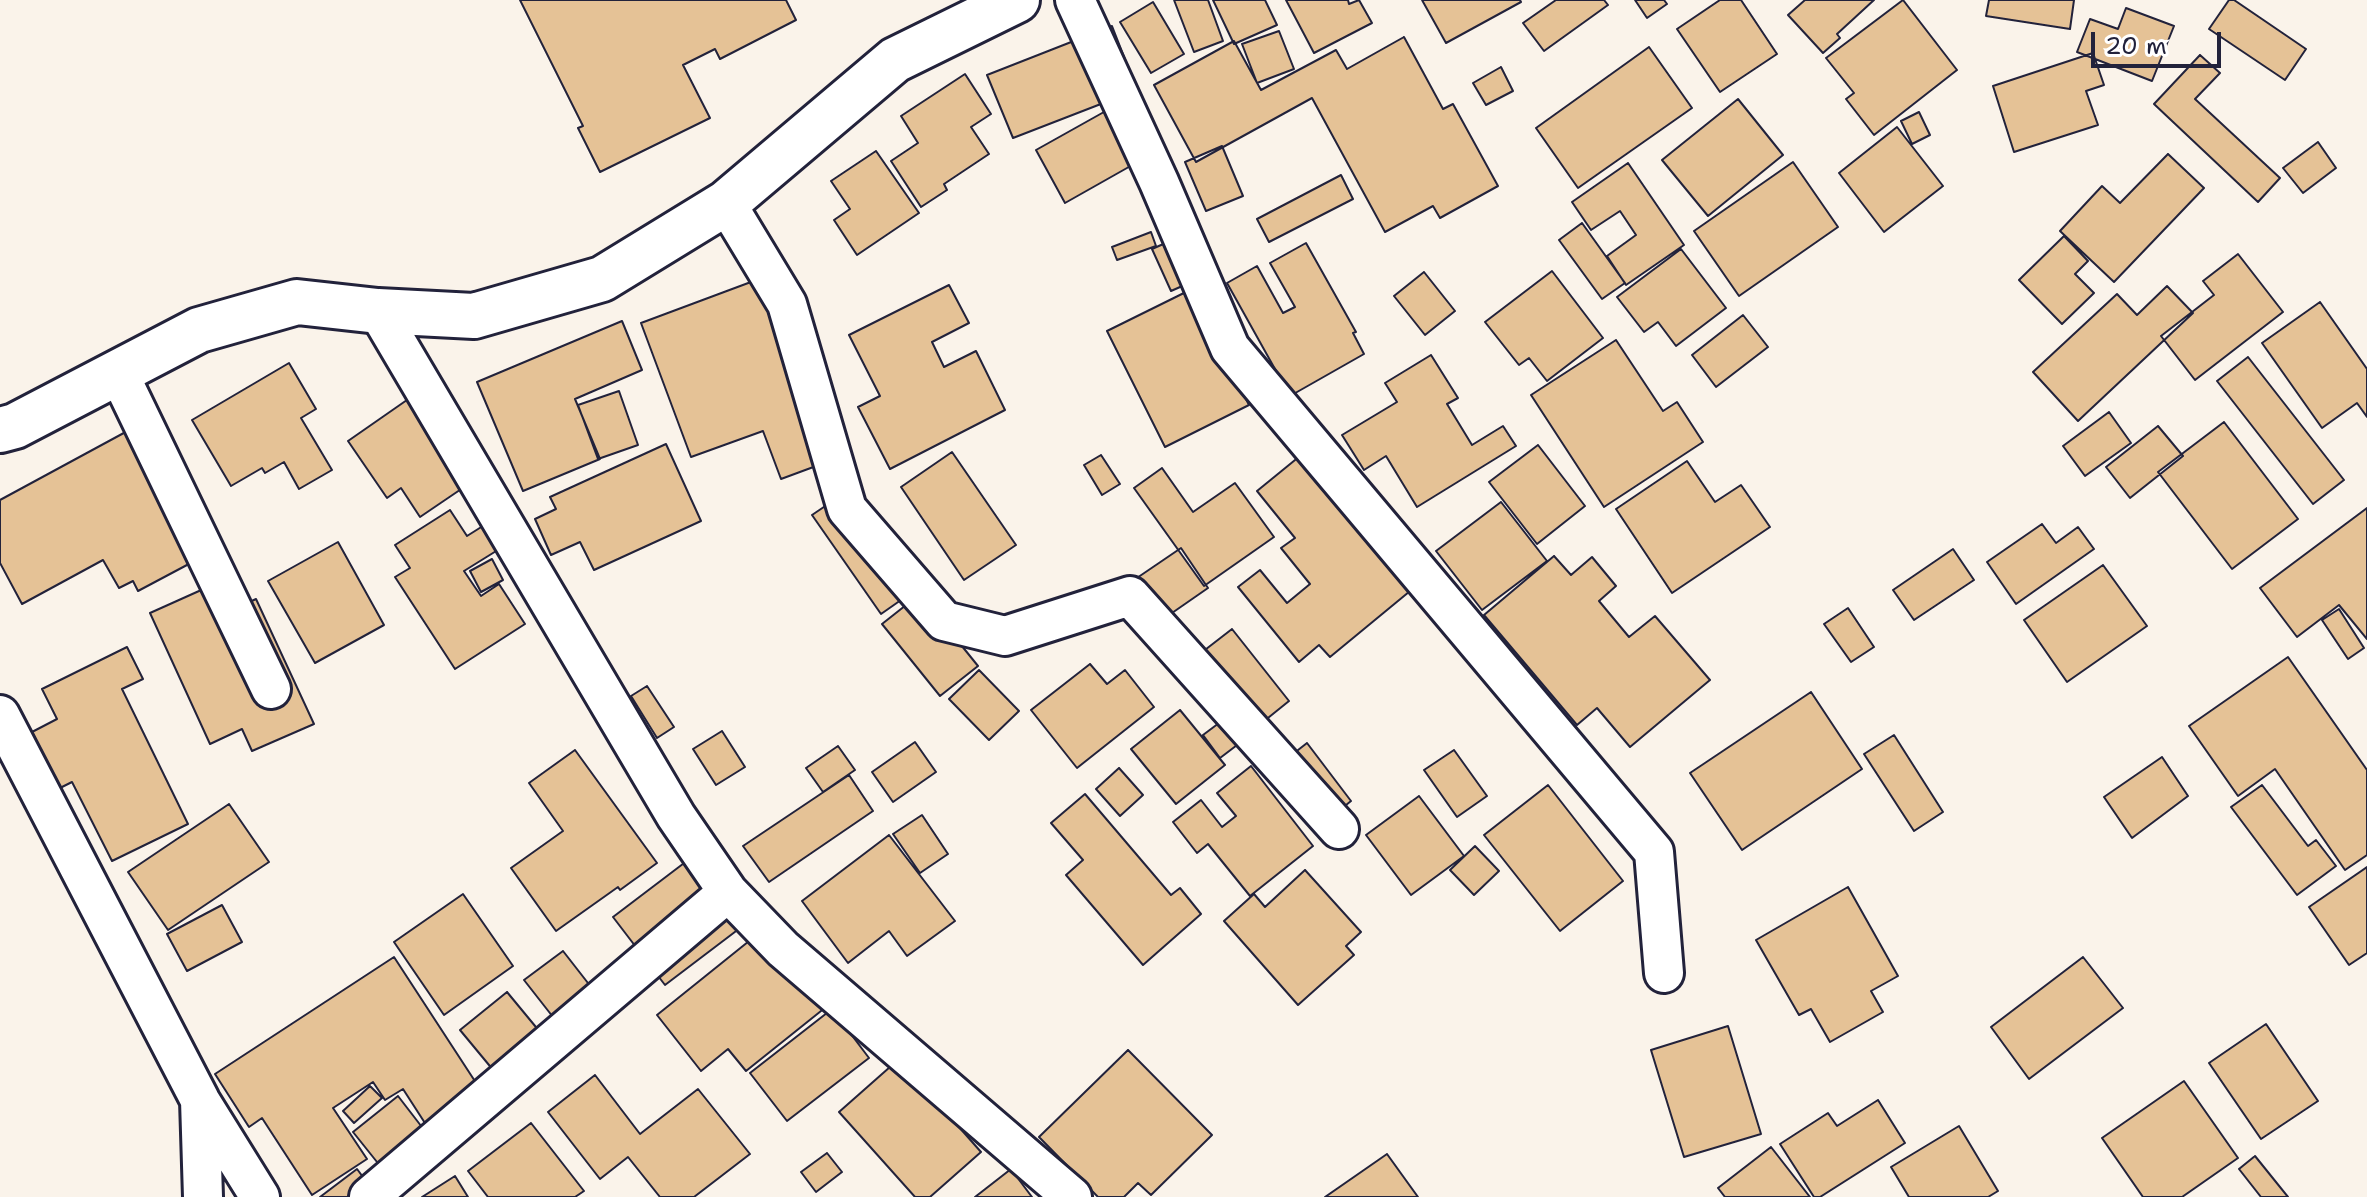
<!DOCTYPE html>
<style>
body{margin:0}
#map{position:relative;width:2367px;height:1197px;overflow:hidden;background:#faf3ea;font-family:"Shantell Sans",sans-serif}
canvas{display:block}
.scale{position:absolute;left:2091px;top:32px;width:130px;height:36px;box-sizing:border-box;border:4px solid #22223b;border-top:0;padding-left:10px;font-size:24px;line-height:28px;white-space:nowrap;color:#22223b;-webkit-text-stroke:6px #fff;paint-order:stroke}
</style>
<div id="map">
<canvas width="2367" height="1197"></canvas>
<div class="scale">20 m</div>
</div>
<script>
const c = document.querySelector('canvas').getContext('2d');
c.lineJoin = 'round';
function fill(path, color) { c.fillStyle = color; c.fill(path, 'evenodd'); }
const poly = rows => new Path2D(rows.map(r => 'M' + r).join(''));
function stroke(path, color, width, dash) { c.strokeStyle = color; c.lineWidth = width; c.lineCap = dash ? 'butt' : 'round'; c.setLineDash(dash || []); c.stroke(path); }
const building = poly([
 [520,0,786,0,796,20,720,59,715,49,683,65,710,118,600,172,578,128,583,126,520,0],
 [1174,0,1208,0,1223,41,1194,52,1174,0],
 [1213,0,1265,0,1277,25,1234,44,1213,0],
 [1286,0,1348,0,1349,4,1359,0,1372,23,1314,53,1286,0],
 [1422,0,1520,0,1521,2,1446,43,1422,0],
 [1556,0,1604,0,1608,5,1544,51,1523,23,1556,0],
 [1635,0,1664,0,1667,4,1647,18,1635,0],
 [1720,0,1741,0,1777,54,1720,92,1677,29,1720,0],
 [1805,0,1874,0,1837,34,1840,38,1823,53,1788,15,1805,0],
 [1903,0,1957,70,1874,135,1846,99,1854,93,1826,58,1903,0],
 [1989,0,2074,0,2070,29,1986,16,1989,0],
 [2229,0,2234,0,2306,49,2285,80,2209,29,2229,0],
 [1153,2,1184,54,1151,73,1120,22,1153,2],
 [2126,8,2174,26,2152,81,2077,52,2090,19,2118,29,2126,8],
 [1112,26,1137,90,1013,138,987,75,1112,26],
 [1279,31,1294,69,1257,83,1242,44,1279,31],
 [1404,37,1443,109,1453,104,1498,186,1440,218,1433,206,1385,232,1312,98,1196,162,1154,85,1234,41,1261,90,1336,50,1347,69,1404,37],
 [1649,47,1692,108,1578,188,1536,128,1649,47],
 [2093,53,2104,85,2086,91,2098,125,2014,152,1993,86,2093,53],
 [2200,55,2220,73,2195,99,2280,178,2258,202,2154,104,2200,55],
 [1501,67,1513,91,1486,105,1473,83,1501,67],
 [965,74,991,114,971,127,989,154,944,184,947,190,921,207,891,161,918,143,901,116,965,74],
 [1738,99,1783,155,1708,216,1662,160,1738,99],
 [1120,103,1150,155,1065,203,1036,150,1120,103],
 [1919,112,1930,135,1912,144,1901,121,1919,112],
 [1897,127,1943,186,1884,232,1839,173,1897,127],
 [2318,142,2336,168,2303,193,2283,168,2318,142],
 [1222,146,1243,196,1206,211,1185,162,1222,146],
 [876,151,919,213,857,255,834,220,850,209,831,181,876,151],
 [2168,154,2204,188,2114,282,2060,231,2102,186,2120,203,2168,154],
 [1793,162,1838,227,1739,296,1694,231,1793,162],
 [1628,163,1684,245,1626,285,1607,256,1636,235,1620,211,1591,230,1572,202,1628,163],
 [1341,175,1353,199,1269,242,1257,219,1341,175],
 [1582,223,1625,283,1602,299,1559,240,1582,223],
 [1151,232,1156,246,1117,260,1112,247,1151,232],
 [2064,236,2088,261,2075,274,2094,293,2062,324,2019,280,2064,236],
 [1177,238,1196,280,1171,291,1152,249,1177,238],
 [1306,243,1356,332,1353,333,1364,354,1290,396,1227,283,1257,266,1283,313,1295,307,1270,263,1306,243],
 [1681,249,1726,308,1676,346,1658,322,1644,332,1617,297,1681,249],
 [2238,254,2283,312,2195,380,2161,336,2214,295,2203,281,2238,254],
 [1552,271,1603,338,1547,381,1529,358,1519,365,1485,322,1552,271],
 [1424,272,1455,311,1425,335,1394,296,1424,272],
 [767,276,835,459,781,479,763,431,691,457,641,323,767,276],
 [949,285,969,323,932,342,944,367,976,351,1005,410,890,469,858,407,880,396,849,335,949,285],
 [2167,286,2193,313,2078,421,2033,372,2117,294,2137,315,2167,286],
 [1192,289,1249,405,1165,447,1107,331,1192,289],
 [2320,302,2367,369,2367,417,2357,403,2322,428,2262,343,2320,302],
 [1743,315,1768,347,1716,387,1692,355,1743,315],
 [622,321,642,370,575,399,600,459,523,491,477,382,622,321],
 [1616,340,1663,411,1677,402,1703,442,1604,507,1531,395,1616,340],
 [1431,355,1458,398,1447,404,1472,445,1503,426,1516,446,1417,507,1386,456,1364,470,1342,435,1397,402,1385,383,1431,355],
 [2248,357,2344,480,2313,504,2217,381,2248,357],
 [289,363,316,409,301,418,332,470,299,489,284,462,265,473,262,468,231,486,192,420,289,363],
 [619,391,638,445,598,459,578,405,619,391],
 [417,393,476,479,420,517,401,488,387,498,348,441,417,393],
 [2109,412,2131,443,2085,476,2063,446,2109,412],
 [2224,422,2298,519,2232,569,2158,472,2224,422],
 [2158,426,2183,456,2130,498,2106,467,2158,426],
 [133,428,202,557,138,591,133,581,119,588,103,560,22,604,0,563,0,500,133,428],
 [666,444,701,521,594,570,580,542,551,555,535,519,556,509,550,497,666,444],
 [1538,445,1585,506,1537,544,1489,482,1538,445],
 [1311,447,1421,582,1330,657,1319,645,1299,662,1238,587,1260,570,1287,603,1310,584,1281,548,1295,538,1257,491,1311,447],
 [952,452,1016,545,964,580,901,487,952,452],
 [1101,455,1120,484,1102,495,1084,465,1101,455],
 [1687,461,1715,502,1741,485,1770,527,1672,593,1616,509,1687,461],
 [1162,468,1193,512,1235,483,1274,537,1204,586,1134,488,1162,468],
 [843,494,911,593,881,614,812,515,843,494],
 [1501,502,1547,561,1482,610,1436,551,1501,502],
 [2367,508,2367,639,2339,605,2297,637,2260,588,2367,508],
 [450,510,467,536,486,524,501,548,464,571,481,596,499,584,525,624,455,669,395,577,410,568,395,545,450,510],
 [2042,524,2056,543,2078,527,2094,549,2016,604,1987,562,2042,524],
 [338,542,384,625,315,663,268,581,338,542],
 [1181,548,1208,588,1159,622,1131,582,1181,548],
 [1953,549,1974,580,1914,620,1893,590,1953,549],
 [1554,556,1571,575,1592,557,1616,586,1599,601,1629,637,1655,616,1710,680,1630,747,1597,708,1577,725,1484,615,1554,556],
 [492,559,503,580,481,592,470,571,492,559],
 [2103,565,2147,626,2067,682,2024,620,2103,565],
 [228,578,241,606,256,599,314,724,252,751,242,729,210,744,150,613,228,578],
 [920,594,978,666,940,696,882,624,920,594],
 [1848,608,1874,647,1851,662,1824,624,1848,608],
 [2339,609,2364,648,2348,659,2322,620,2339,609],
 [1232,629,1289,701,1258,726,1201,653,1232,629],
 [127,647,143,679,122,689,188,824,112,861,72,782,60,788,32,732,57,719,42,689,127,647],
 [2288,657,2367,770,2367,855,2345,870,2275,769,2238,796,2189,726,2288,657],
 [1090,664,1107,684,1125,670,1154,707,1077,768,1031,710,1090,664],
 [979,670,1019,711,989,740,949,699,979,670],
 [647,686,674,727,657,738,631,696,647,686],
 [1811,692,1862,769,1742,850,1690,773,1811,692],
 [1180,710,1225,765,1176,804,1131,749,1180,710],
 [1227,717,1245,739,1220,758,1203,735,1227,717],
 [722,731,745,767,716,785,693,749,722,731],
 [1894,735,1943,812,1914,831,1864,754,1894,735],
 [915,742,936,772,893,802,872,772,915,742],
 [1307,743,1351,801,1330,818,1284,761,1307,743],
 [838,746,855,770,823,792,806,768,838,746],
 [575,750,657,863,620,890,618,887,556,931,511,868,563,831,529,783,575,750],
 [1454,750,1487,796,1457,817,1424,770,1454,750],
 [2162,757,2188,796,2132,838,2104,797,2162,757],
 [1251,766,1313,846,1250,896,1208,844,1197,853,1173,822,1201,800,1222,827,1236,816,1217,793,1251,766],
 [1119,768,1143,795,1120,816,1096,789,1119,768],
 [849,775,873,811,769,882,743,846,849,775],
 [1548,785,1623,881,1560,931,1484,835,1548,785],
 [2262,785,2308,846,2316,840,2336,866,2297,895,2231,807,2262,785],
 [1085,794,1171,895,1180,888,1201,914,1143,965,1066,875,1083,860,1051,823,1085,794],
 [1419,796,1464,856,1411,895,1366,835,1419,796],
 [229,804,269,862,168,930,128,872,229,804],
 [922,815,948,854,920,873,893,834,922,815],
 [889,835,955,921,907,956,889,931,848,963,802,901,889,835],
 [1475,846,1499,871,1474,895,1450,870,1475,846],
 [696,854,748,922,665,985,613,917,696,854],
 [2367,867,2367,953,2349,965,2309,907,2367,867],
 [1305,870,1361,932,1346,946,1354,955,1298,1005,1224,921,1254,894,1265,907,1305,870],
 [1848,887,1898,976,1871,991,1883,1012,1830,1042,1811,1009,1799,1015,1756,940,1848,887],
 [463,894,513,966,444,1015,394,942,463,894],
 [222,905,242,942,187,971,167,934,222,905],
 [769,925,831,1003,746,1071,728,1049,701,1071,657,1015,769,925],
 [563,951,609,1010,571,1040,524,980,563,951],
 [394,957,497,1115,443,1151,403,1089,385,1100,373,1082,333,1108,367,1159,312,1195,262,1118,249,1127,215,1074,394,957],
 [2083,957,2123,1008,2029,1079,1991,1027,2083,957],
 [507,992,559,1055,513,1094,460,1030,507,992],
 [832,1009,869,1058,787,1121,750,1073,832,1009],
 [2266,1024,2318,1101,2261,1139,2209,1063,2266,1024],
 [1728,1026,1761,1134,1684,1157,1651,1050,1728,1026],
 [1128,1050,1212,1135,1151,1195,1138,1183,1124,1197,1098,1197,1039,1137,1128,1050],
 [899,1059,981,1152,930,1197,915,1197,839,1112,899,1059],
 [595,1075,640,1134,698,1089,750,1154,694,1197,660,1197,628,1157,600,1179,548,1112,595,1075],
 [2184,1081,2238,1158,2182,1197,2143,1197,2102,1138,2184,1081],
 [370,1086,382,1098,354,1123,343,1111,370,1086],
 [398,1096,445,1157,401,1192,353,1132,398,1096],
 [1878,1100,1905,1143,1820,1197,1814,1197,1780,1144,1828,1113,1837,1126,1878,1100],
 [531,1123,584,1191,575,1197,488,1197,468,1171,531,1123],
 [1959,1126,1998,1191,1988,1197,1909,1197,1891,1167,1959,1126],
 [1771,1147,1810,1197,1725,1197,1718,1188,1771,1147],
 [827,1153,842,1172,816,1192,801,1172,827,1153],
 [1387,1154,1418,1197,1325,1197,1387,1154],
 [2255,1156,2288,1197,2261,1197,2239,1169,2255,1156],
 [357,1169,378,1197,320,1197,357,1169],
 [1011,1169,1032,1197,975,1197,1011,1169],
 [455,1176,468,1197,422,1197,455,1176]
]);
const street = poly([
 [1075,0,1159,182,1230,348,1654,852,1664,973],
 [726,203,787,304,847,509,944,621,1005,636,1130,596,1339,829],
 [378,311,676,816,728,892,783,949,1072,1197],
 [118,372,271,689],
 [0,715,200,1100,203,1197],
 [201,1102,260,1197],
 [369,1197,728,892]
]);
const secondary = poly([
 [0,430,15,426,199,330,297,302,378,311,474,316,602,279,726,203,895,60,1017,0]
]);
fill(building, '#e5c296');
stroke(building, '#22223b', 2);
stroke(street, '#22223b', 44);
stroke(secondary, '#22223b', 50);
stroke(street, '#fff', 38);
stroke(secondary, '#fff', 44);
</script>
